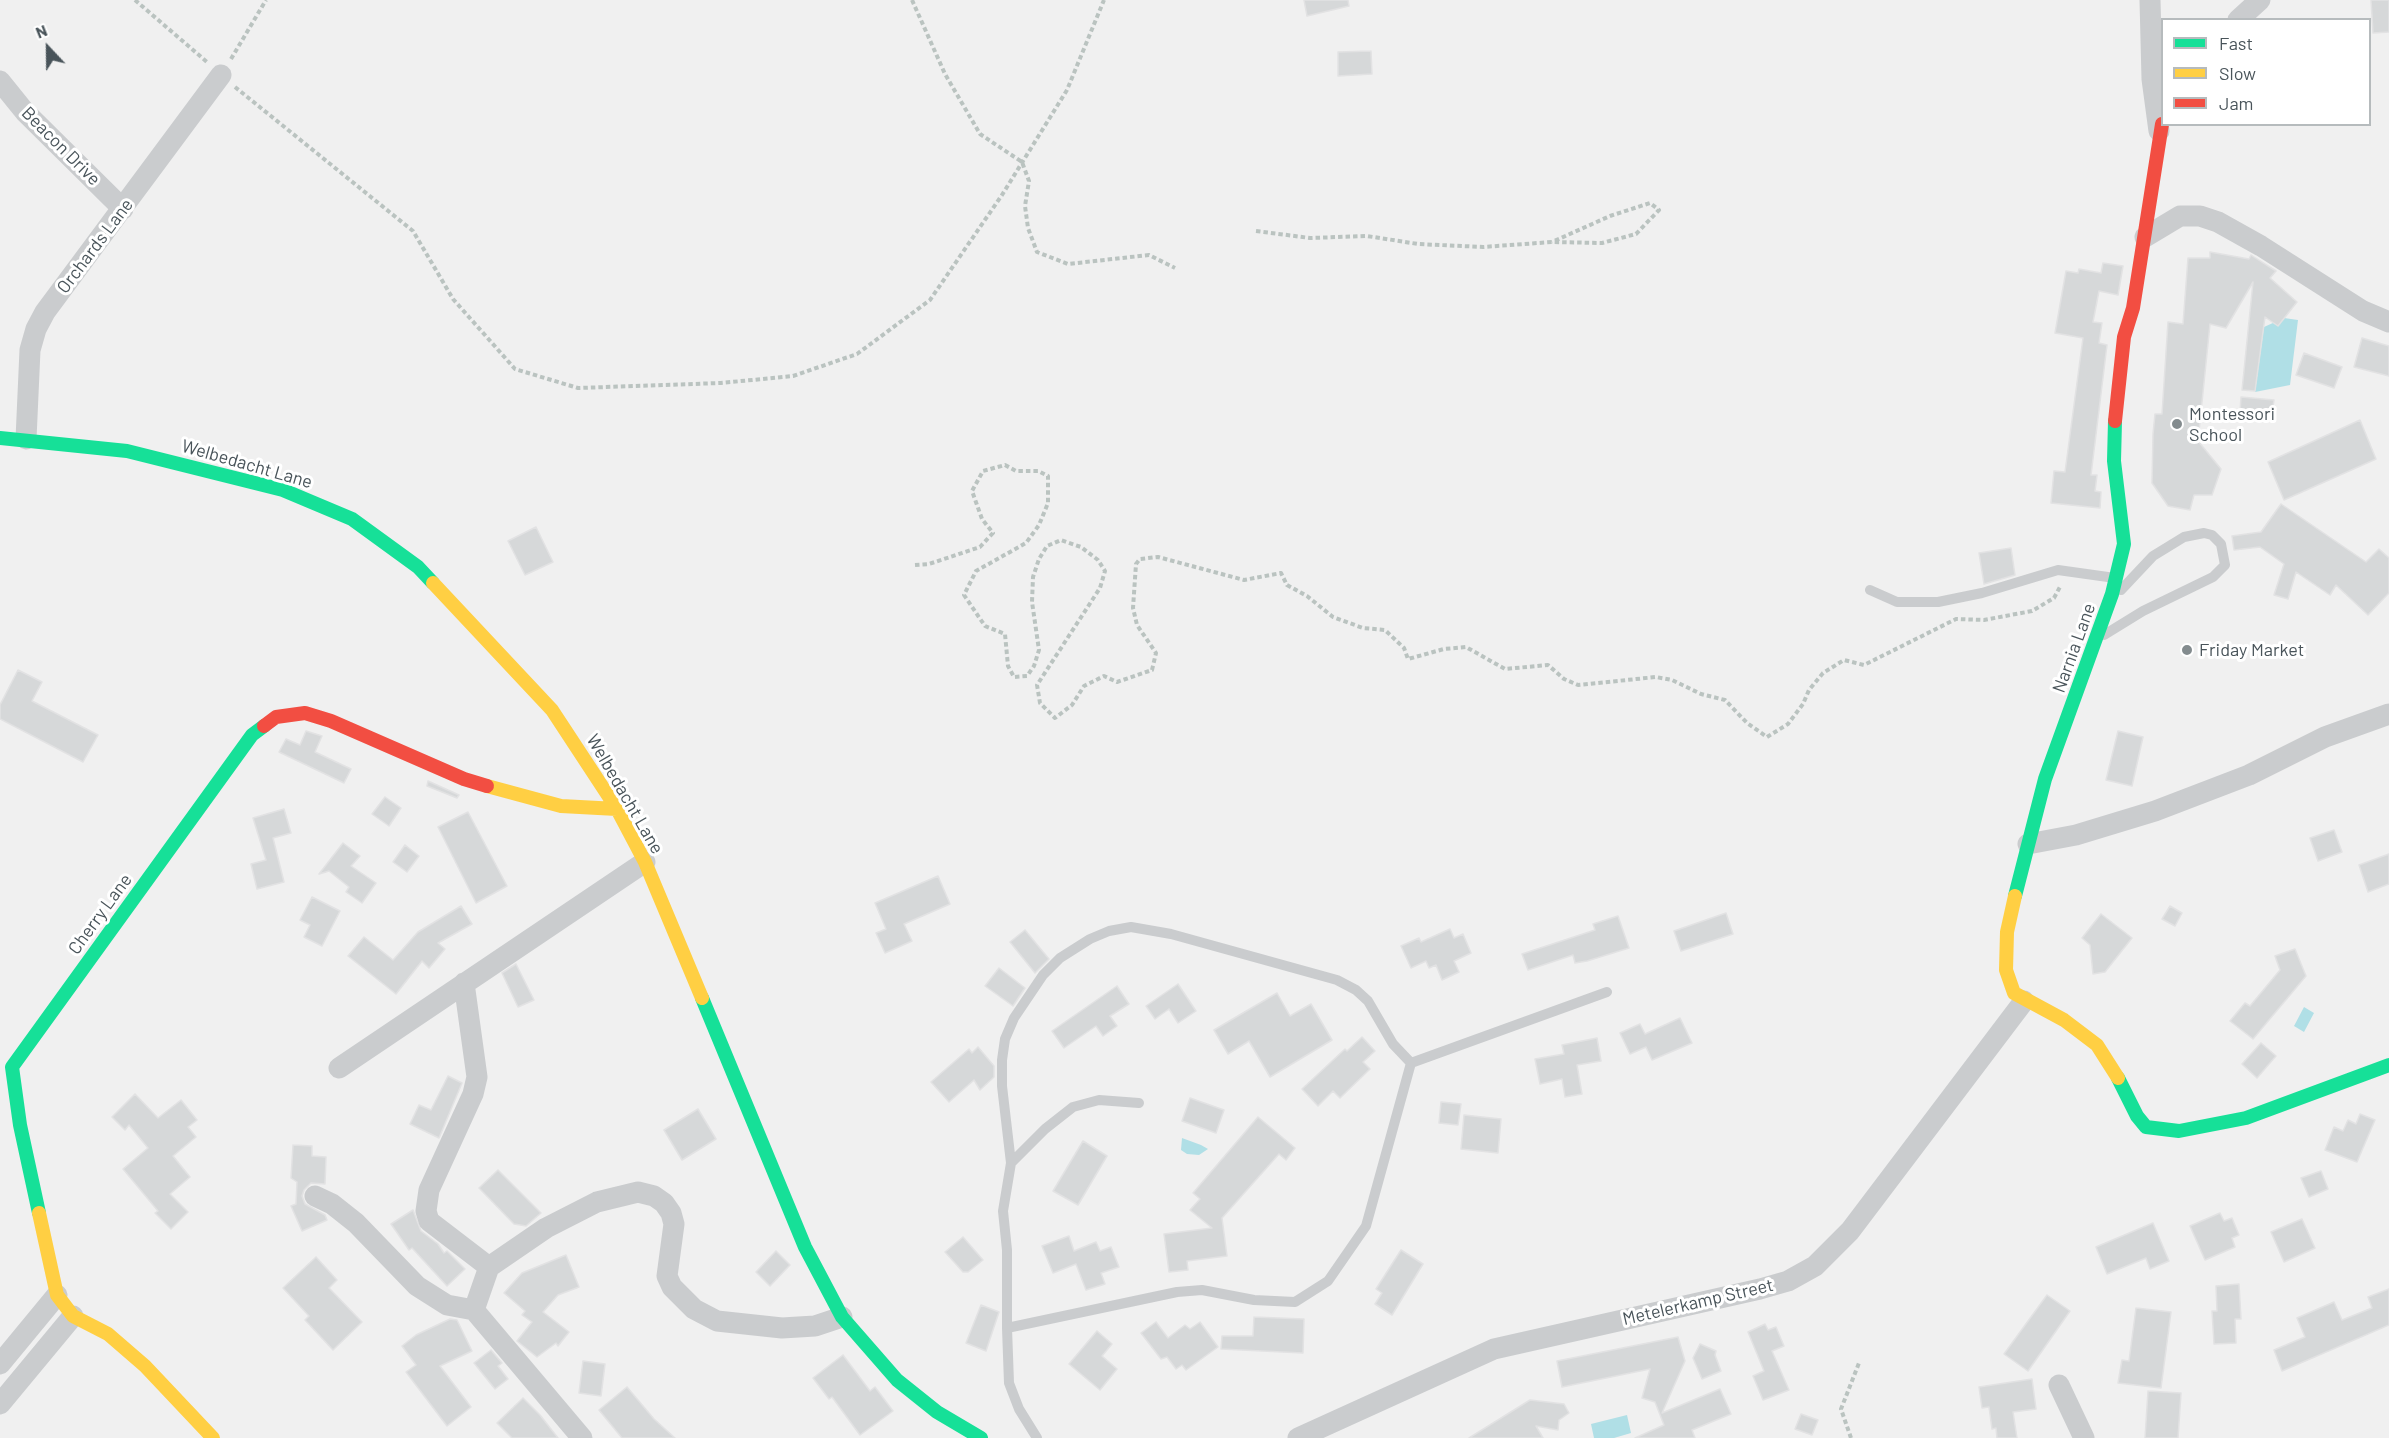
<!DOCTYPE html>
<style>
body{margin:0}
#map{position:relative;width:2389px;height:1438px;overflow:hidden;background:#f0f0f0;font-family:Barlow,sans-serif}
canvas{display:block}
.legend{position:absolute;left:2161px;top:18px;width:210px;height:108px;box-sizing:border-box;background:#fff;border:2px solid #b6bbbd;margin:0;padding:8px 10px;list-style:none;font-size:18px;color:#49545a}
.legend li{display:flex;align-items:center;gap:12px;height:30px}
.legend b{width:30px;border:2px solid #b6bbbd}
.north{position:absolute;left:18px;top:18px;width:60px;height:60px;-webkit-text-stroke:4px #fff;paint-order:stroke;rotate:338deg;font-size:16px;font-weight:700;line-height:24px;text-align:center;color:#49545a}
.north::after{content:'';display:block;margin:auto;width:21px;height:27px;background:#49545a;clip-path:polygon(50% 0,100% 100%,50% 72%,0 100%)}
</style>
<div id="map">
<canvas width="2389" height="1438"></canvas>
<ul class="legend">
<li><b style="height:8px;background:#16e098"></b>Fast</li>
<li><b style="height:8px;background:#ffcf43"></b>Slow</li>
<li><b style="height:8px;background:#f24e42"></b>Jam</li>
</ul>
<div class="north">N</div>
</div>
<script>
const c = document.querySelector('canvas').getContext('2d');
c.lineJoin = 'round';
function fill(path, color) { c.fillStyle = color; c.fill(path, 'evenodd'); }
const poly = rows => new Path2D(rows.map(r => 'M' + r).join(''));
function stroke(path, color, width, dash) { c.strokeStyle = color; c.lineWidth = width; c.lineCap = dash ? 'butt' : 'round'; c.setLineDash(dash || []); c.stroke(path); }
function label(font, color, halo, rows, align = 'center') {
  c.font = font + ' Barlow,sans-serif'; c.lineWidth = 6; c.setLineDash([]); c.textBaseline = 'middle'; c.strokeStyle = halo; c.fillStyle = color; for (const [text, x, y, turn = 0] of rows) {
    c.save(); c.translate(x, y); c.rotate((+turn || 0) * Math.PI / 180); c.textAlign = isNaN(turn) ? turn : align; if (halo) c.strokeText(text, 0, 0); c.fillText(text, 0, 0); c.restore();
  }
}
const water = poly([
 [2284,318,2298,320,2290,385,2255,392,2264,327],
 [2304,1007,2314,1013,2304,1032,2294,1026],
 [1182,1138,1201,1145,1208,1149,1199,1155,1187,1154,1181,1150],
 [1627,1415,1631,1433,1614,1438,1594,1438,1591,1424]
]);
const building = poly([
 [1304,0,1348,0,1349,6,1307,16,1304,0],
 [2371,0,2389,0,2389,32,2373,33,2371,0],
 [1371,51,1372,74,1338,76,1338,52,1371,51],
 [2210,252,2249,259,2251,255,2254,257,2276,271,2270,278,2297,302,2278,326,2265,317,2255,391,2242,390,2253,282,2226,328,2210,324,2198,441,2221,469,2212,495,2194,495,2190,510,2168,506,2152,483,2153,434,2155,414,2162,414,2168,322,2183,324,2188,258,2210,258,2210,252],
 [2103,263,2123,266,2118,295,2099,291,2093,322,2102,323,2099,343,2107,345,2091,475,2097,475,2095,491,2101,492,2100,508,2051,503,2054,471,2065,472,2083,338,2055,333,2066,271,2078,273,2079,269,2101,273,2103,263],
 [2362,338,2389,346,2389,376,2354,367,2362,338],
 [2304,353,2342,367,2334,388,2296,375,2304,353],
 [2241,397,2274,400,2271,420,2240,412,2241,397],
 [2360,420,2376,459,2284,500,2268,462,2360,420],
 [2281,504,2366,562,2379,549,2389,558,2389,593,2368,615,2336,585,2330,595,2296,572,2288,599,2274,595,2284,564,2260,547,2234,550,2232,536,2261,532,2281,504],
 [536,527,553,562,525,575,508,541,536,527],
 [2011,548,2015,575,1984,584,1979,553,2011,548],
 [18,670,42,682,32,701,98,735,83,762,0,719,0,705,18,670],
 [306,731,322,736,315,752,351,769,344,783,279,752,286,739,300,745,306,731],
 [2118,731,2143,737,2132,786,2106,780,2118,731],
 [428,781,459,795,457,798,427,786,428,781],
 [385,797,401,808,389,826,372,814,385,797],
 [284,809,291,833,273,838,284,882,257,889,251,864,266,860,253,818,284,809],
 [468,812,507,886,476,903,438,827,468,812],
 [2334,830,2342,852,2318,861,2310,838,2334,830],
 [343,843,360,856,351,866,376,883,362,903,346,892,349,887,329,871,319,874,343,843],
 [405,845,419,856,407,872,393,862,405,845],
 [2389,854,2389,884,2368,892,2359,865,2389,854],
 [938,876,950,904,904,924,912,941,885,953,876,933,886,929,875,903,938,876],
 [312,897,340,911,322,946,304,937,310,925,300,920,312,897],
 [461,906,472,924,438,943,445,949,429,968,422,961,396,994,348,956,364,937,393,960,418,932,461,906],
 [2170,906,2182,913,2175,926,2162,919,2170,906],
 [1726,913,1733,934,1681,951,1674,931,1726,913],
 [2101,914,2132,938,2105,972,2093,974,2090,945,2082,938,2101,914],
 [1618,916,1629,948,1587,961,1575,963,1573,955,1528,970,1522,954,1595,930,1593,924,1618,916],
 [1450,929,1454,938,1463,934,1471,953,1454,961,1459,972,1442,980,1436,965,1429,968,1426,961,1411,968,1401,946,1419,938,1421,942,1450,929],
 [1025,930,1049,959,1035,973,1010,942,1025,930],
 [2295,949,2306,976,2253,1039,2230,1021,2245,1003,2250,1006,2280,970,2275,956,2295,949],
 [516,964,534,1000,518,1007,502,973,516,964],
 [999,968,1025,988,1013,1006,985,986,999,968],
 [1178,984,1196,1011,1178,1023,1169,1009,1155,1019,1146,1006,1178,984],
 [1117,986,1129,1004,1110,1016,1117,1026,1103,1036,1096,1026,1064,1048,1052,1031,1117,986],
 [1277,993,1290,1016,1311,1004,1332,1040,1270,1077,1249,1041,1228,1054,1214,1030,1277,993],
 [1680,1018,1692,1043,1652,1060,1646,1047,1630,1054,1620,1033,1640,1024,1645,1034,1680,1018],
 [1362,1037,1375,1051,1363,1062,1370,1069,1340,1098,1333,1091,1318,1106,1302,1089,1345,1049,1347,1051,1362,1037],
 [1597,1038,1601,1061,1577,1065,1582,1094,1565,1097,1562,1079,1540,1084,1535,1059,1564,1054,1562,1045,1597,1038],
 [2261,1043,2276,1056,2257,1078,2242,1064,2261,1043],
 [978,1047,994,1066,994,1077,980,1090,974,1080,949,1102,931,1082,969,1049,972,1053,978,1047],
 [448,1076,462,1083,439,1138,410,1124,419,1105,431,1110,448,1076],
 [135,1094,158,1118,181,1100,197,1120,188,1127,196,1137,173,1156,190,1177,170,1194,188,1212,171,1229,155,1213,158,1211,123,1169,148,1148,129,1125,125,1130,112,1117,135,1094],
 [1190,1098,1224,1110,1216,1133,1182,1121,1190,1098],
 [1441,1102,1461,1104,1458,1125,1439,1123,1441,1102],
 [698,1109,716,1139,682,1160,664,1130,698,1109],
 [2360,1114,2375,1120,2357,1162,2325,1150,2334,1127,2343,1131,2348,1120,2356,1124,2360,1114],
 [1464,1115,1501,1119,1498,1153,1461,1149,1464,1115],
 [1258,1117,1295,1148,1286,1160,1279,1154,1222,1218,1227,1256,1187,1261,1188,1270,1169,1272,1164,1234,1212,1228,1190,1210,1200,1199,1193,1193,1258,1117],
 [1083,1141,1107,1156,1078,1205,1053,1191,1083,1141],
 [293,1145,312,1146,312,1156,326,1157,325,1184,311,1183,304,1190,302,1196,305,1204,325,1215,327,1220,302,1231,291,1206,296,1204,297,1182,291,1178,293,1145],
 [498,1170,541,1213,526,1226,514,1224,479,1188,498,1170],
 [2321,1171,2328,1189,2309,1197,2301,1178,2321,1171],
 [413,1210,421,1231,438,1244,444,1253,447,1251,465,1269,447,1286,412,1248,409,1250,391,1224,413,1210],
 [2220,1213,2224,1221,2232,1218,2239,1235,2232,1238,2235,1247,2205,1260,2190,1226,2220,1213],
 [2302,1219,2315,1248,2284,1262,2271,1232,2302,1219],
 [2153,1223,2169,1261,2150,1269,2146,1258,2107,1274,2096,1247,2153,1223],
 [1069,1236,1074,1251,1096,1242,1100,1251,1111,1247,1119,1267,1101,1273,1105,1284,1086,1290,1076,1264,1053,1273,1042,1246,1069,1236],
 [963,1237,983,1260,968,1272,963,1272,945,1252,963,1237],
 [1401,1250,1423,1264,1392,1315,1375,1304,1382,1293,1376,1289,1401,1250],
 [776,1251,790,1265,770,1286,756,1272,776,1251],
 [566,1255,579,1287,558,1295,543,1312,569,1332,558,1346,556,1343,537,1357,517,1341,532,1322,522,1315,525,1311,504,1293,522,1273,566,1255],
 [316,1257,337,1280,329,1288,362,1322,333,1350,305,1320,309,1316,283,1288,316,1257],
 [2239,1284,2241,1319,2235,1319,2236,1343,2214,1344,2212,1311,2217,1311,2216,1286,2239,1284],
 [2389,1289,2389,1325,2282,1371,2274,1350,2305,1337,2297,1318,2334,1302,2342,1320,2372,1308,2368,1297,2389,1289],
 [2047,1295,2070,1311,2028,1371,2004,1354,2047,1295],
 [981,1305,999,1312,986,1351,966,1343,981,1305],
 [2136,1308,2171,1312,2161,1388,2118,1383,2122,1360,2129,1361,2136,1308],
 [1254,1317,1304,1319,1303,1353,1221,1349,1222,1336,1253,1336,1254,1317],
 [450,1319,457,1320,472,1351,440,1366,471,1407,447,1426,406,1372,416,1365,402,1346,416,1335,450,1319],
 [1156,1322,1168,1338,1185,1325,1190,1329,1200,1322,1218,1347,1186,1370,1182,1365,1176,1369,1167,1357,1161,1359,1141,1333,1156,1322],
 [1765,1324,1768,1330,1776,1327,1784,1346,1772,1351,1789,1390,1763,1400,1753,1376,1764,1371,1748,1332,1765,1324],
 [1097,1331,1112,1344,1102,1356,1117,1369,1100,1390,1069,1364,1097,1331],
 [1678,1337,1685,1361,1662,1413,1720,1389,1731,1414,1692,1430,1695,1438,1635,1438,1664,1425,1655,1402,1642,1398,1650,1369,1562,1387,1557,1361,1678,1337],
 [1700,1344,1716,1351,1715,1355,1721,1371,1702,1379,1693,1358,1700,1344],
 [491,1350,502,1363,498,1366,508,1379,495,1389,474,1363,491,1350],
 [843,1355,870,1391,875,1387,893,1411,860,1435,832,1397,829,1399,813,1378,843,1355],
 [583,1361,605,1364,601,1396,579,1393,583,1361],
 [2032,1379,2036,1409,2013,1412,2017,1438,1997,1438,1996,1428,1992,1429,1989,1407,1982,1408,1979,1387,2032,1379],
 [627,1387,654,1419,675,1438,622,1438,599,1410,627,1387],
 [2148,1391,2181,1393,2178,1438,2145,1438,2148,1391],
 [523,1398,540,1415,558,1438,512,1438,497,1423,523,1398],
 [1530,1400,1564,1404,1569,1413,1559,1420,1558,1430,1536,1426,1543,1438,1469,1438,1530,1400],
 [1801,1414,1818,1420,1812,1435,1795,1429,1801,1414]
]);
const path = poly([
 [135,0,207,62],
 [912,0,945,74,980,134,1022,162,1029,181,1025,206,1028,228,1037,252,1068,264,1149,255,1175,268],
 [231,59,266,0],
 [235,87,413,231,453,299,515,369,578,388,721,383,793,376,857,354,930,300,1002,195,1067,90,1104,0],
 [1256,231,1310,238,1367,236,1418,244,1483,247,1552,242,1602,243,1636,234,1659,210,1650,203,1610,216,1552,242],
 [915,565,929,564,980,547,993,533,982,519,972,491,983,471,1005,465,1016,471,1038,471,1048,476,1048,503,1039,525,1026,543,976,571,964,595,985,626,1005,634,1008,666,1014,677,1027,676,1034,666,1039,650,1032,602,1033,577,1039,559,1047,546,1061,540,1081,547,1098,560,1105,571,1100,588,1037,685,1040,703,1055,718,1072,705,1084,686,1104,676,1117,682,1152,670,1156,653,1137,625,1133,608,1136,564,1140,559,1158,557,1244,580,1281,573,1287,585,1307,596,1333,617,1363,628,1385,630,1404,648,1408,659,1444,649,1466,647,1505,669,1548,665,1564,679,1578,685,1656,677,1672,680,1701,694,1725,700,1747,723,1767,737,1788,724,1803,704,1809,690,1823,673,1844,660,1864,665,1956,619,1984,620,2032,611,2054,598,2061,585],
 [1851,1438,1841,1409,1859,1363]
]);
const lane = poly([
 [1870,590,1897,602,1938,602,1982,593,2058,570,2115,578],
 [2104,635,2143,611,2213,577,2225,565,2221,544,2212,535,2204,533,2184,537,2153,556,2121,590],
 [1411,1063,1607,992],
 [1011,1163,1045,1129,1073,1107,1099,1100,1139,1103],
 [1007,1328,1177,1292,1202,1290,1254,1300,1295,1302,1328,1281,1366,1226,1411,1063,1393,1044,1368,1001,1356,990,1337,980,1171,934,1131,927,1109,931,1090,939,1060,958,1043,975,1014,1018,1005,1039,1002,1060,1002,1086,1011,1163,1003,1211,1007,1250,1007,1328,1009,1383,1019,1409,1037,1438]
]);
const street = poly([
 [2150,0,2152,79,2159,131],
 [2238,20,2260,0],
 [0,81,25,112,123,209],
 [2145,237,2180,216,2200,216,2218,222,2261,246,2363,311,2389,322],
 [26,439,30,350,36,329,45,312,221,75],
 [2028,844,2076,835,2155,811,2249,775,2325,737,2389,714],
 [464,983,477,1077,473,1094,429,1190,426,1211,429,1221,489,1267],
 [339,1068,645,862],
 [315,1196,332,1204,356,1223,417,1286,447,1305,474,1310],
 [0,1364,57,1295],
 [2059,1385,2084,1438],
 [0,1404,73,1316],
 [582,1438,474,1310,489,1267,546,1228,597,1202,638,1192,654,1196,664,1203,671,1213,674,1224,667,1276,672,1287,694,1309,717,1321,782,1328,815,1326,842,1317],
 [1298,1438,1494,1349,1760,1289,1788,1281,1815,1266,1850,1231,2024,1001]
]);
const fast = poly([
 [0,438,127,451,283,490,352,519,418,567,433,583],
 [2015,896,2045,779,2112,594,2124,544,2114,461,2115,421],
 [702,998,805,1247,842,1317,897,1380,937,1412,981,1438],
 [2118,1078,2137,1116,2146,1127,2179,1131,2246,1118,2389,1065],
 [39,1213,20,1125,12,1067,252,735,264,726]
]);
const slow = poly([
 [433,583,552,710,617,809,645,862,702,998],
 [487,786,561,806,617,809],
 [2015,896,2007,932,2006,970,2014,993,2064,1020,2097,1045,2118,1078],
 [39,1213,57,1295,73,1316,108,1334,145,1366,213,1438]
]);
const jam = poly([
 [2115,421,2124,337,2133,308,2162,124],
 [264,726,276,717,305,713,331,721,464,779,487,786]
]);
const markers = [
 [2177,424,6,"#838b8e"],
 [2187,650,6,"#838b8e"]
];
const streetNames = [
 ["Beacon Drive",61,146,45],
 ["Orchards Lane",95,246,-53],
 ["Welbedacht Lane",247,464,16],
 ["Narnia Lane",2074,648,-70],
 ["Welbedacht Lane",625,794,60],
 ["Cherry Lane",100,914,-54],
 ["Metelerkamp Street",1698,1302,-13]
];
const poiNames = [
 ["Montessori",2189,414],
 ["School",2189,435],
 ["Friday Market",2199,650]
];
fill(water, '#b0dfe6');
fill(building, '#d6d8d9');
stroke(building, '#e2e2e3', 1.5);
stroke(path, '#bac3c0', 4, [4.5, 3]);
stroke(lane, '#caccce', 10);
stroke(street, '#caccce', 21);
stroke(fast, '#16e098', 14);
stroke(slow, '#ffcf43', 14);
stroke(jam, '#f24e42', 14);
for (const [x, y, r, color] of markers) { const dot = new Path2D(); dot.arc(x, y, r, 0, 2 * Math.PI); c.fillStyle = color; c.fill(dot); stroke(dot, '#fff', 2); }
label('18px', '#49545a', '#fff', streetNames);
label('18px', '#49545a', '#fff', poiNames, 'left');
</script>
